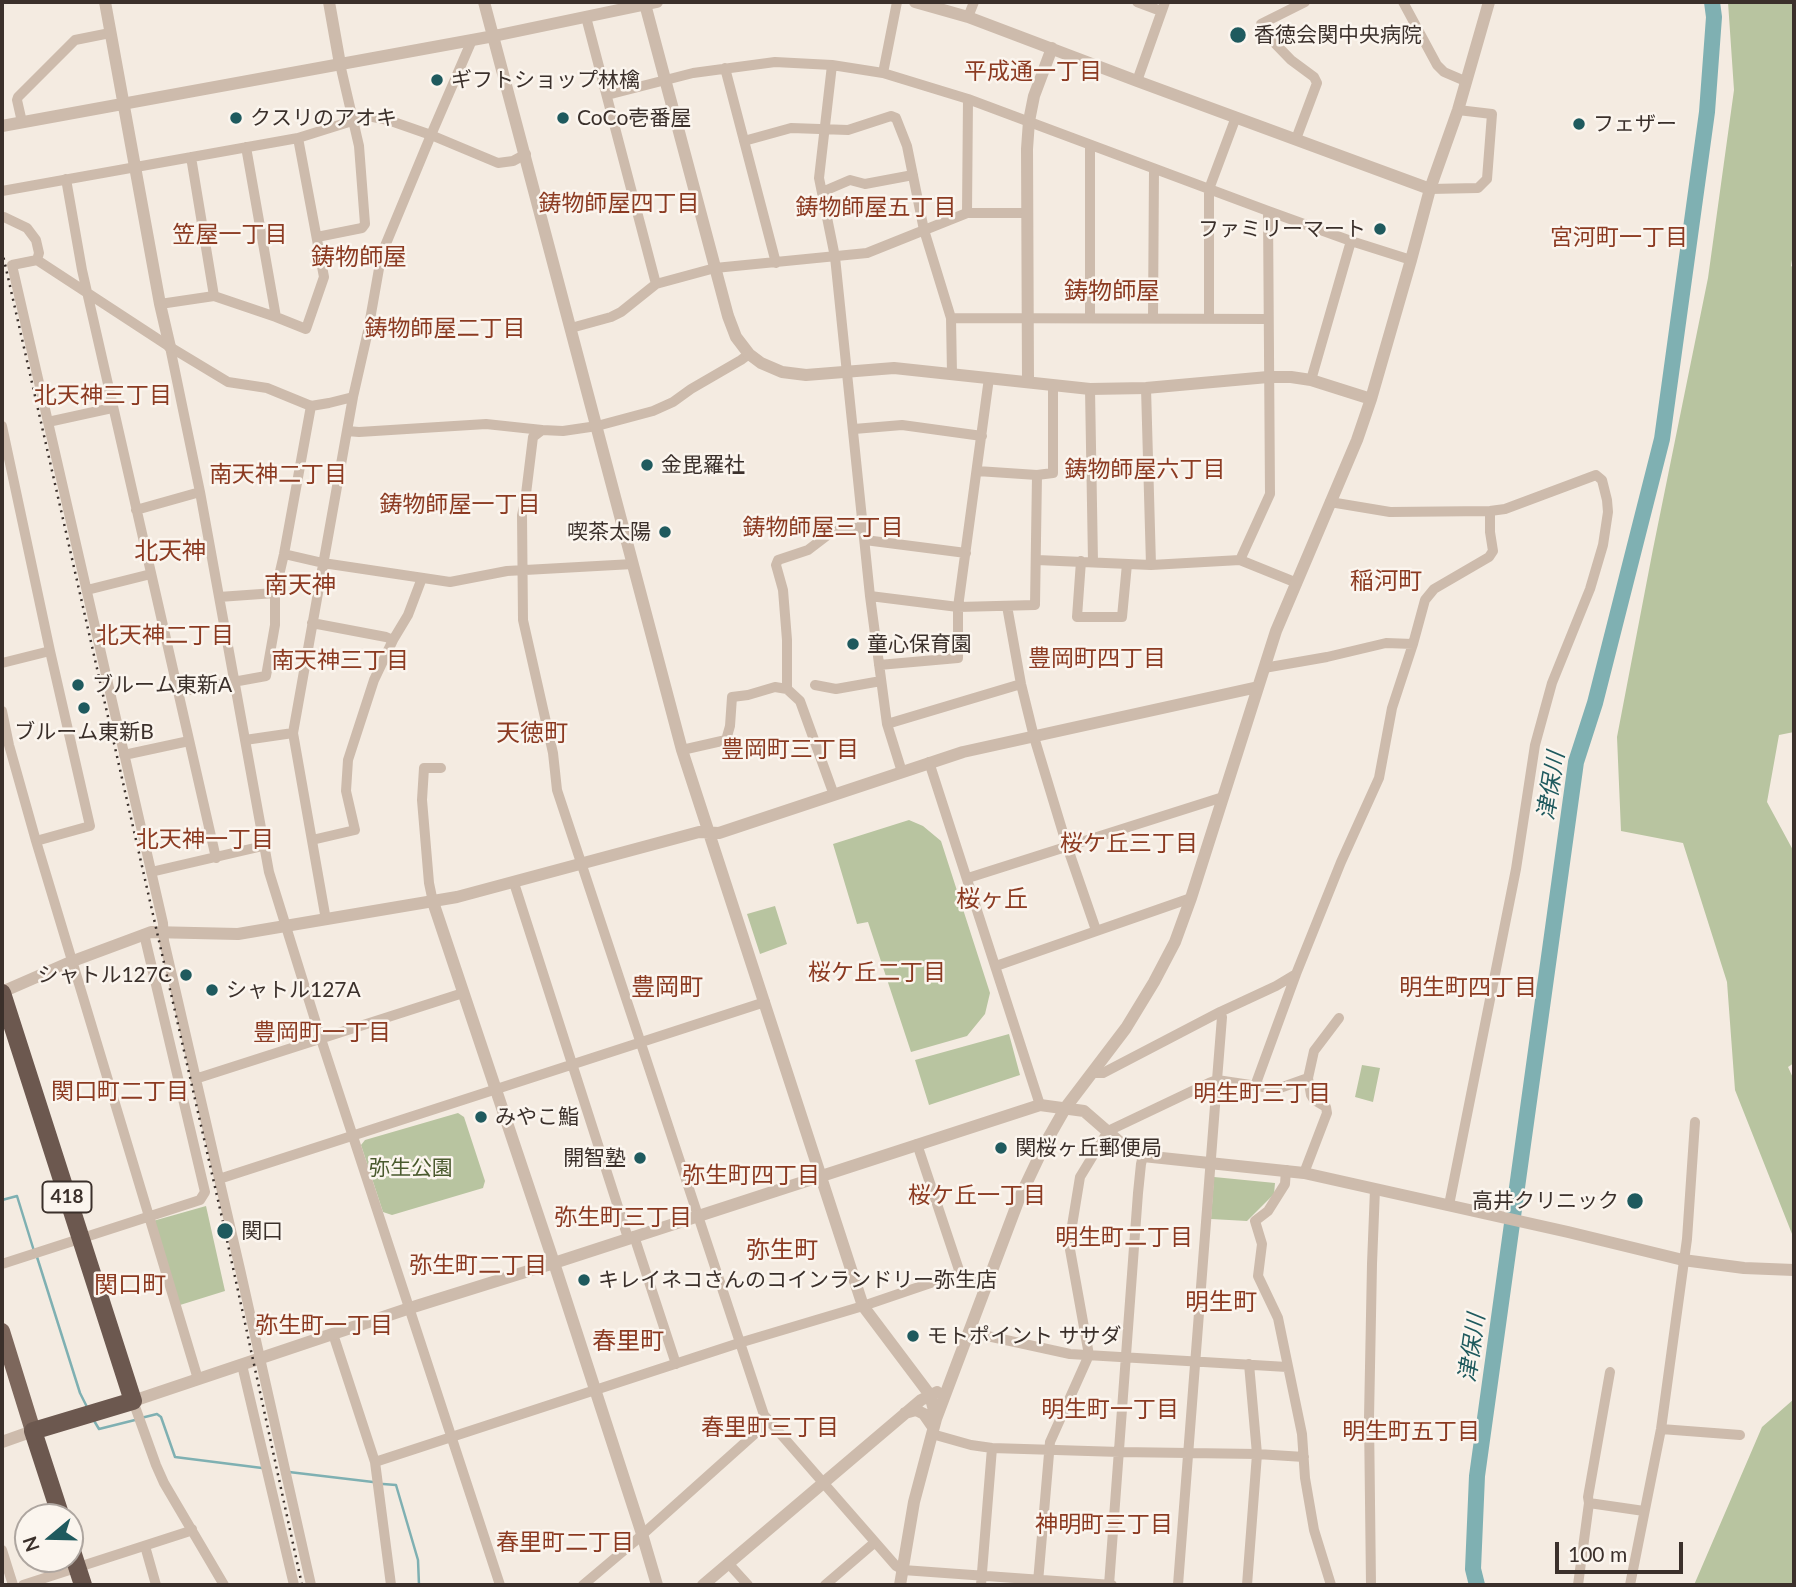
<!DOCTYPE html>
<meta charset="utf-8">
<style>
body{margin:0}
#map{position:relative;width:1796px;height:1587px;overflow:hidden;background:#f4ebe1;font-family:Lato,sans-serif}
canvas{display:block}
.frame{position:absolute;inset:0;border:4px solid #3b302b;pointer-events:none}
.north{position:absolute;left:14px;top:1503px;width:70px;height:70px;box-sizing:border-box;background:#fbf5ee;border:2px solid #aea6a0;border-radius:50%;rotate:251deg;font-size:19px;font-weight:700;line-height:28px;text-align:center;color:#3b302b}
.north::after{content:'';display:block;margin:auto;width:24px;height:32px;background:#1f5a5e;clip-path:polygon(50% 0,100% 100%,50% 72%,0 100%)}
.scale{position:absolute;left:1555px;top:1542px;width:128px;height:32px;box-sizing:border-box;border:4px solid #3b302b;border-top:0;padding-left:9px;font-size:21px;line-height:24px;white-space:nowrap;color:#3b302b;-webkit-text-stroke:5px #fbf5ee;paint-order:stroke}
</style>
<div id="map">
<canvas width="1796" height="1587"></canvas>
<div class="frame"></div>
<div class="north">N</div>
<div class="scale">100 m</div>
</div>
<script>
const c = document.querySelector('canvas').getContext('2d');
c.lineJoin = 'round';
function fill(path, color) { c.fillStyle = color; c.fill(path, 'evenodd'); }
const poly = rows => new Path2D(rows.map(r => 'M' + r).join(''));
function stroke(path, color, width, dash) { c.strokeStyle = color; c.lineWidth = width; c.lineCap = dash ? 'butt' : 'round'; c.setLineDash(dash || []); c.stroke(path); }
function label(font, color, halo, rows, align = 'center') {
  c.font = font + ' Lato,"Noto Sans JP",sans-serif'; c.lineWidth = 5; c.setLineDash([]); c.textBaseline = 'middle'; c.strokeStyle = halo; c.fillStyle = color; for (const [text, x, y, turn = 0] of rows) {
    c.save(); c.translate(x, y); c.rotate((+turn || 0) * Math.PI / 180); c.textAlign = isNaN(turn) ? turn : align; if (halo) c.strokeText(text, 0, 0); c.fillText(text, 0, 0); c.restore();
  }
}
const green = poly([
 [1728,2,1794,2,1794,247,1791,266,1794,268,1794,732,1779,735,1767,802,1794,852,1794,1063,1788,1067,1794,1080,1794,1239,1735,1090,1727,982,1683,843,1621,831,1617,737,1653,549,1708,278,1734,90],
 [909,820,923,826,941,841,990,993,985,1014,967,1036,911,1052,868,922,857,924,833,844],
 [775,906,787,944,760,954,747,914],
 [1009,1034,1020,1075,929,1105,915,1060],
 [1362,1065,1380,1068,1373,1102,1355,1097],
 [458,1113,464,1117,485,1181,483,1188,392,1215,383,1212,361,1145,365,1140],
 [1214,1177,1275,1183,1274,1194,1247,1221,1211,1219],
 [206,1206,225,1291,180,1305,153,1221],
 [1794,1399,1794,1585,1694,1585,1762,1427]
]);
const stream = poly([
 [2,1200,17,1196,34,1251],
 [37,1257,80,1393,87,1407],
 [141,1418,157,1414,161,1417,175,1457,262,1468],
 [93,1419,99,1429,135,1420],
 [289,1472,373,1482],
 [383,1484,396,1485,418,1560,419,1585]
]);
const river = poly([
 [1477,1585,1473,1569,1477,1476,1576,762,1595,703,1662,439,1707,112,1714,17,1712,2]
]);
const minor = poly([
 [1137,2,1161,11],
 [1403,2,1437,65,1444,72,1465,81],
 [586,17,656,284],
 [968,17,974,2],
 [832,65,819,178,835,257,870,596,887,724,902,772],
 [725,68,776,263],
 [883,73,897,2],
 [1137,81,1165,2],
 [607,95,693,73,775,62,832,65,883,73,968,99,1268,211,1351,241,1411,260],
 [22,122,17,100,18,97,75,40,110,33],
 [1296,139,1317,83,1314,77,1291,60,1261,29,1261,24,1305,2],
 [744,141,791,128,848,130,891,116,896,118,907,146,924,230,951,318,952,374],
 [1090,145,1090,318],
 [246,147,276,317],
 [191,157,214,296],
 [66,179,82,270,216,858],
 [1430,189,1478,188,1487,179,1492,114,1458,110],
 [2,191,298,138,368,116,388,120,431,135,498,163,513,161,526,154],
 [822,192,850,180,865,184,913,175],
 [967,213,968,99],
 [4,217,27,228,36,240,39,253,37,260],
 [317,237,362,228,365,224,359,146,340,64],
 [160,304,214,296,276,317,306,329,324,277,298,138],
 [951,318,1268,319],
 [1153,318,1154,169],
 [1209,318,1209,189,1236,117],
 [571,328,611,317,621,312,656,284,715,268,867,253,967,213,1028,213],
 [170,347,200,492,269,872,321,1039,500,1585],
 [1311,380,1351,241],
 [1146,388,1151,565],
 [1090,389,1093,562],
 [48,422,112,408],
 [2,426,50,651,90,826,36,841],
 [854,429,902,425,982,436],
 [542,430,533,437,525,502,522,515,523,620,553,753,557,790,764,1415,896,1566,903,1570,1112,1585],
 [347,431,359,432,486,424,542,430,563,431,597,426,653,411,673,402,691,389,741,360,749,354],
 [1037,475,1053,473,1053,385],
 [1330,502,1390,512,1490,511,1505,509,1596,475,1602,480,1607,500,1608,512,1603,545,1590,589,1552,683,1535,745,1516,869,1449,1205],
 [136,510,200,492],
 [865,540,966,553],
 [284,554,323,563,450,582,507,571,633,564],
 [1037,560,1151,565,1240,560,1297,583],
 [1240,560,1270,494,1268,211],
 [1081,561,1077,617,1122,617,1127,564],
 [87,590,151,574],
 [870,596,958,607,1035,605,1037,475,977,471],
 [219,597,275,593,284,554,311,406],
 [1007,606,1021,684,1034,737,1067,846,1096,930],
 [312,623,386,637,393,640],
 [2,663,50,651],
 [879,665,958,658,958,607,989,378],
 [1264,668,1327,657,1386,643,1413,644],
 [815,685,836,689,881,681],
 [787,689,787,640,783,590,776,565,778,560,808,550,829,534,840,530,864,527],
 [178,692,266,676,275,625,275,593],
 [2,711,9,745,36,841,198,1379],
 [887,724,1021,684],
 [245,740,293,733],
 [682,750,726,740,730,726,732,697,748,695,775,687,787,689,800,701,834,795],
 [124,755,189,741],
 [929,762,1040,1105],
 [312,840,355,830,346,791,348,760,374,680,393,640,408,615,422,578],
 [151,872,263,846],
 [968,878,1223,797],
 [514,883,628,1238],
 [433,902,429,883,422,800,424,768,441,768],
 [326,920,293,733,353,397,368,331,380,263,385,246,431,135,472,40],
 [996,966,1191,898],
 [1092,1073,1103,1073,1220,1012,1276,986,1296,974,1341,862,1379,778,1392,708,1413,644,1425,600,1434,589,1489,557,1493,551,1490,532,1490,511],
 [195,1079,463,993],
 [1255,1086,1296,974],
 [917,1144,960,1273],
 [1286,1170,1285,1184,1268,1211,1255,1221,1262,1244,1258,1276,1278,1318,1302,1434,1305,1478,1314,1530,1331,1585],
 [1304,1173,1327,1113,1326,1107,1314,1100,1311,1095,1308,1078,1314,1051,1339,1018],
 [219,1179,765,1002],
 [634,1236,676,1364],
 [2,1264,200,1200,205,1192,144,934],
 [969,1332,1070,1354,1287,1367],
 [333,1334,375,1462,391,1585],
 [242,1365,294,1585],
 [133,1401,156,1465,164,1483,224,1585],
 [1661,1429,1740,1435],
 [932,1434,971,1445,992,1448,1120,1452,1257,1454,1304,1457],
 [375,1462,739,1343,863,1306,960,1273,988,1284],
 [1589,1503,1644,1511],
 [145,1546,156,1585],
 [2,1550,13,1585],
 [728,1563,748,1585],
 [1038,1582,1050,1442,1089,1355,1069,1244,1080,1177,1108,1131,1209,1083,1217,1080,1277,1089,1308,1078],
 [23,1585,187,1532,192,1529],
 [311,1585,240,1269,164,941,163,923,12,265,37,260,170,347,228,382,267,388,311,406,329,403,353,397],
 [583,1585,634,1542,768,1422],
 [825,1585,874,1543],
 [981,1585,992,1448],
 [1109,1585,1138,1193,1141,1164,1143,1156],
 [1178,1585,1217,1080,1222,1017,1220,1012],
 [1247,1585,1257,1454,1249,1364],
 [1371,1585,1369,1418,1372,1264,1375,1189],
 [1578,1585,1589,1503,1588,1497,1610,1372],
 [1630,1585,1661,1429,1687,1239,1695,1122]
]);
const tertiary = poly([
 [105,2,160,304,170,347],
 [329,2,340,64],
 [484,2,682,750,863,1306,930,1395,936,1418],
 [915,2,968,17,1137,81,1430,189],
 [645,4,728,316,736,337,749,354,761,363,782,372,806,375,894,368,1090,389,1146,388,1268,377,1291,377,1311,380,1371,399],
 [2,126,494,36,657,2],
 [1028,382,1027,149,1029,121,1034,96,1052,48],
 [433,902,554,1263,642,1534,657,1585],
 [2,992,73,961,151,932,238,934,457,897,699,832,719,833,963,752,1258,687],
 [133,1401,410,1308,554,1263,1040,1105,1084,1111,1122,1144,1143,1156,1304,1173,1568,1232,1683,1260,1744,1268,1794,1270],
 [905,1413,916,1410,924,1414,933,1427],
 [2,1442,33,1431],
 [703,1585,921,1400,937,1392],
 [900,1585,914,1502,936,1419,1019,1199,1046,1142,1066,1107,1126,1028,1154,982,1175,942,1191,898,1276,631,1357,440,1371,399,1411,260,1430,189,1458,110,1489,2]
]);
const primary = poly([
 [2,1331,33,1431]
]);
const trunk = poly([
 [2,993,133,1401,33,1431,61,1517],
 [70,1545,83,1585]
]);
const rail = poly([
 [2,251,225,1231,302,1585]
]);
const markers = [
 [1238,35,9,"#1f5a5e"],
 [437,80,7,"#1f5a5e"],
 [236,118,7,"#1f5a5e"],
 [563,118,7,"#1f5a5e"],
 [1579,124,7,"#1f5a5e"],
 [1380,229,7,"#1f5a5e"],
 [647,465,7,"#1f5a5e"],
 [665,532,7,"#1f5a5e"],
 [853,644,7,"#1f5a5e"],
 [78,685,7,"#1f5a5e"],
 [84,708,7,"#1f5a5e"],
 [186,975,7,"#1f5a5e"],
 [212,990,7,"#1f5a5e"],
 [481,1117,7,"#1f5a5e"],
 [1001,1148,7,"#1f5a5e"],
 [640,1158,7,"#1f5a5e"],
 [1635,1201,9,"#1f5a5e"],
 [225,1231,9,"#1f5a5e"],
 [584,1280,7,"#1f5a5e"],
 [913,1336,7,"#1f5a5e"]
];
const shields = [
 [67,1197,49]
];
const shieldNames = [
 ["418",67,1197]
];
const poiNames = [
 ["香徳会関中央病院",1254,35],
 ["ギフトショップ林檎",451,80],
 ["クスリのアオキ",250,118],
 ["CoCo壱番屋",577,118],
 ["フェザー",1593,124],
 ["ファミリーマート",1366,229,"right"],
 ["金毘羅社",661,465],
 ["喫茶太陽",651,532,"right"],
 ["童心保育園",867,644],
 ["ブルーム東新A",92,685],
 ["ブルーム東新B",84,732,"center"],
 ["シャトル127C",172,975,"right"],
 ["シャトル127A",226,990],
 ["みやこ鮨",495,1117],
 ["関桜ヶ丘郵便局",1015,1148],
 ["開智塾",626,1158,"right"],
 ["高井クリニック",1619,1201,"right"],
 ["関口",241,1231],
 ["キレイネコさんのコインランドリー弥生店",598,1280],
 ["モトポイント ササダ",927,1336]
];
const parkNames = [
 ["弥生公園",411,1168]
];
const neighbourhoodNames = [
 ["平成通一丁目",1033,72],
 ["鋳物師屋四丁目",619,204],
 ["鋳物師屋五丁目",876,208],
 ["笠屋一丁目",230,235],
 ["宮河町一丁目",1619,238],
 ["鋳物師屋二丁目",445,329],
 ["北天神三丁目",103,396],
 ["鋳物師屋六丁目",1145,470],
 ["南天神二丁目",278,475],
 ["鋳物師屋一丁目",460,505],
 ["鋳物師屋三丁目",823,528],
 ["北天神二丁目",165,636],
 ["豊岡町四丁目",1097,659],
 ["南天神三丁目",340,661],
 ["豊岡町三丁目",790,750],
 ["北天神一丁目",205,840],
 ["桜ケ丘三丁目",1129,844],
 ["桜ケ丘二丁目",877,973],
 ["明生町四丁目",1468,988],
 ["豊岡町一丁目",322,1033],
 ["関口町二丁目",120,1092],
 ["明生町三丁目",1262,1094],
 ["弥生町四丁目",751,1176],
 ["桜ケ丘一丁目",977,1196],
 ["弥生町三丁目",623,1218],
 ["明生町二丁目",1124,1238],
 ["弥生町二丁目",478,1266],
 ["弥生町一丁目",324,1326],
 ["明生町一丁目",1110,1410],
 ["春里町三丁目",770,1428],
 ["明生町五丁目",1411,1432],
 ["神明町三丁目",1104,1525],
 ["春里町二丁目",565,1543]
];
const waterNames = [
 ["津保川",1551,786,-81],
 ["津保川",1472,1348,-82]
];
const quarterNames = [
 ["鋳物師屋",359,257],
 ["鋳物師屋",1112,291],
 ["北天神",170,551],
 ["稲河町",1386,581],
 ["南天神",300,585],
 ["天徳町",532,733],
 ["桜ヶ丘",992,899],
 ["豊岡町",667,987],
 ["弥生町",782,1250],
 ["関口町",130,1285],
 ["明生町",1221,1302],
 ["春里町",628,1341]
];
fill(green, '#b8c4a0');
stroke(stream, '#7fb0b2', 2.5);
stroke(river, '#7fb0b2', 16);
stroke(minor, '#cdbbac', 10);
stroke(tertiary, '#cdbbac', 12);
stroke(primary, '#7d675c', 16);
stroke(trunk, '#6c584f', 18);
stroke(rail, '#3b302b', 2.5, [2, 5]);
for (const [x, y, r, color] of markers) { const dot = new Path2D(); dot.arc(x, y, r, 0, 2 * Math.PI); c.fillStyle = color; c.fill(dot); stroke(dot, '#fbf5ee', 2.5); }
for (const [x, y, w] of shields) { const box = new Path2D(); box.roundRect(x - w / 2, y - 15.5, w, 31, 5); c.fillStyle = '#fbf5ee'; c.fill(box); stroke(box, '#3b302b', 2); }
label('bold 19px', '#3b302b', null, shieldNames);
label('21px', '#3b302b', '#fbf5ee', poiNames, 'left');
label('21px', '#4a5a2e', '#fbf5ee', parkNames);
label('23px', '#8c3b22', '#fbf5ee', neighbourhoodNames);
label('italic 23px', '#1f5a5e', '#fbf5ee', waterNames);
label('24px', '#8c3b22', '#fbf5ee', quarterNames);
</script>
